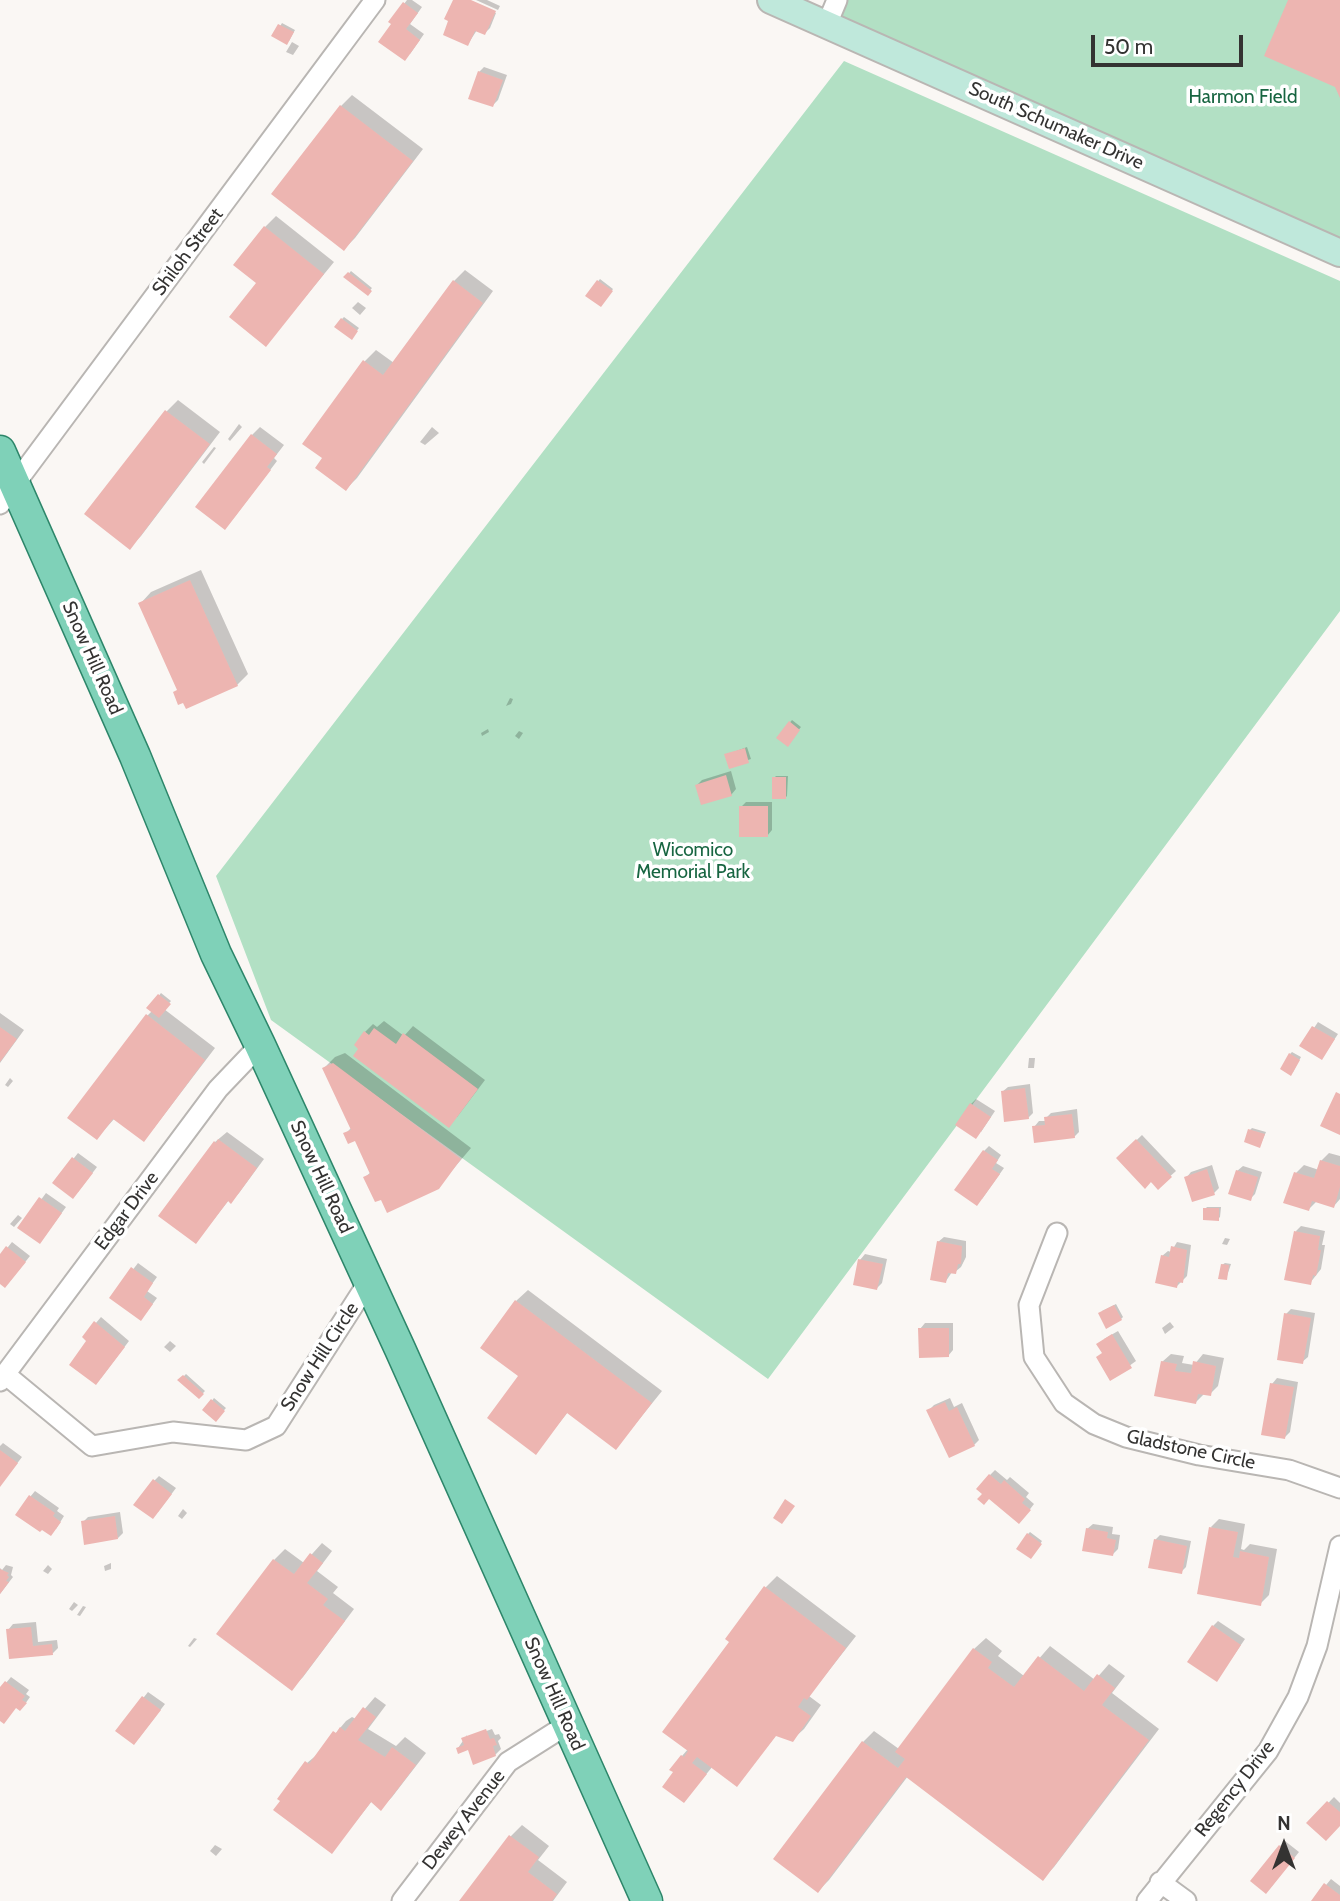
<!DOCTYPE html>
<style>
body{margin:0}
#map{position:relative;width:1340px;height:1901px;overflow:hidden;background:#faf7f4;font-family:Cabin,sans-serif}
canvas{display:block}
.north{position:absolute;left:1249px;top:1810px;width:70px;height:70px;-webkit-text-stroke:5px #fff;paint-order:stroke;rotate:0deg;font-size:19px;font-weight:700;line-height:28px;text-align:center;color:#343332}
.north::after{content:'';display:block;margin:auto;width:24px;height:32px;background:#343332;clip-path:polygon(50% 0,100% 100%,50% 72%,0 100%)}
.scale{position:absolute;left:1091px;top:35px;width:152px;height:32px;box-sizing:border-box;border:4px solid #343332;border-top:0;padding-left:9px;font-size:21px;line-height:24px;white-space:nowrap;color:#343332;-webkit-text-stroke:5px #fff;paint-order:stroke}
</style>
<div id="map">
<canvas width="1340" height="1901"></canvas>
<div class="north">N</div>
<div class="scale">50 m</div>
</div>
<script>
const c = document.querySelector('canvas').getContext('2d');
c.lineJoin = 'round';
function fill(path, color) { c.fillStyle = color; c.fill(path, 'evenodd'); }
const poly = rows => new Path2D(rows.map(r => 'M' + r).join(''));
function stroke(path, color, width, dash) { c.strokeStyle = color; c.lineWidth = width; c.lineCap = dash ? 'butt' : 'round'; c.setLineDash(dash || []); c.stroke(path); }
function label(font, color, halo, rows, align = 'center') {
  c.font = font + ' Cabin,sans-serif'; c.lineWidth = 7; c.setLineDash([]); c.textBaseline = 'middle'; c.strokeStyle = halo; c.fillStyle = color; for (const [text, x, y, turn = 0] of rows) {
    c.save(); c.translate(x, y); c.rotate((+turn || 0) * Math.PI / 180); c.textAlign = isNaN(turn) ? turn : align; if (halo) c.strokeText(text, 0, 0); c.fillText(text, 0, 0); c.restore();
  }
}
const green = poly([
 [837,0,1340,0,1340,245,827,24],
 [844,61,1340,281,1340,611,768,1379,271,1020,216,876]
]);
const shadow = poly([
 [407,0,412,0,422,7,410,24,424,34,410,54,391,21],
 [455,0,467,0,496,13,490,28,485,33,477,30,468,44],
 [476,0,487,0,500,6,498,10],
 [282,23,295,30,289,41,274,36],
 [292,42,299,46,293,55,286,52],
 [484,67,507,75,498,100,493,105,479,72],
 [352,95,423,149,355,238,344,249,273,194,341,106],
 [276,216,334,262,266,345,258,283,265,227],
 [465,270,493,291,357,478,346,489,324,458,365,361,376,350,394,363,454,281],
 [351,271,372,288,367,294,346,277],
 [600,279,613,289,601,305,587,295],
 [358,302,366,308,360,315,352,308],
 [344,317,359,328,351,338,342,319],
 [178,400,220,432,141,536,130,547,167,411],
 [239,424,242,427,230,441,228,439],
 [260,427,284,445,274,458,277,461,233,519,252,435],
 [432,427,439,433,425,445,420,442],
 [214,447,216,448,204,464,202,462],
 [201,570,248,674,237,685,179,689,140,604,151,592],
 [510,698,513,699,511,704,506,706],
 [792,720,801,727,787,744,778,737],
 [488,729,489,732,482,736,481,733],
 [519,731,523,733,519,739,515,736],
 [747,747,751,759,730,766,726,755],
 [731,771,736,789,731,795,697,785,702,780],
 [776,776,788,776,787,796,785,798,774,778],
 [746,802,772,802,772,830,767,836,741,807],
 [161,993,171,1001,164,1009,215,1048,154,1128,143,1139,115,1118,97,1138,147,1016,152,1011,149,1008],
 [0,1013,24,1030,0,1063],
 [384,1021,404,1036,413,1026,485,1080,457,1117,365,1032,373,1024,377,1027],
 [1318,1022,1338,1034,1322,1058,1302,1046],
 [1292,1052,1301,1057,1293,1072,1290,1054],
 [345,1053,471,1148,438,1187,381,1198,365,1177,371,1172,356,1139,345,1134,351,1128,324,1068,335,1057],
 [1029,1058,1035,1058,1034,1068,1028,1068],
 [10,1078,13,1081,8,1087,5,1085],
 [1030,1084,1033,1113,1028,1118,1002,1092,1008,1087],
 [976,1099,995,1111,981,1132,971,1104],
 [1077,1109,1079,1132,1074,1137,1034,1127,1039,1121,1046,1121,1046,1118,1051,1113],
 [1252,1128,1266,1132,1260,1146,1250,1130],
 [227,1132,264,1159,239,1193,231,1201,229,1200,196,1242,215,1142],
 [1142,1135,1176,1171,1158,1187,1118,1158],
 [989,1146,1001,1155,996,1163,1004,1168,982,1199,984,1151],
 [78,1153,97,1167,78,1192,54,1183],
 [1329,1153,1340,1156,1340,1199,1334,1206,1317,1201,1309,1209,1296,1173,1304,1165,1319,1170,1321,1161],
 [1212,1165,1219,1188,1214,1193,1186,1178,1191,1172],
 [1243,1166,1262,1172,1255,1194,1250,1199,1237,1171],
 [46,1193,66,1207,45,1236,20,1228],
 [1207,1207,1221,1207,1220,1217,1218,1219,1205,1209],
 [18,1215,22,1218,14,1227,10,1224],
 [1301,1226,1325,1231,1322,1245,1325,1245,1321,1269,1310,1283,1296,1231],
 [944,1237,966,1241,966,1257,961,1267,955,1272,952,1272,946,1281,938,1242],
 [1225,1238,1230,1239,1227,1245,1222,1244],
 [12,1242,30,1256,10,1281,0,1282,0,1257],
 [1177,1242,1191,1245,1187,1276,1177,1286,1162,1256,1168,1251,1171,1252],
 [865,1254,887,1259,882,1283,877,1288,860,1260],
 [138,1263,157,1277,147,1291,157,1298,146,1313,112,1297],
 [1225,1263,1231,1264,1226,1279,1222,1265],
 [528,1290,662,1391,616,1448,568,1412,536,1452,516,1301],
 [1116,1304,1123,1317,1121,1319,1102,1311],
 [1291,1309,1315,1313,1308,1357,1302,1362,1286,1314],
 [101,1317,129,1341,101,1378,89,1340,84,1337],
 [1170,1322,1174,1327,1165,1334,1162,1328],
 [925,1323,953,1323,953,1350,948,1356,920,1329],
 [1118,1331,1136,1361,1111,1379,1103,1352,1104,1339],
 [170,1341,176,1346,170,1352,164,1347],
 [1171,1354,1184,1356,1182,1363,1194,1365,1203,1354,1224,1358,1218,1386,1210,1394,1205,1393,1196,1402,1162,1362],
 [186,1374,205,1391,199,1397,180,1380],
 [1277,1378,1298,1382,1290,1432,1285,1437,1272,1384],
 [214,1398,226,1408,216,1419,205,1410],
 [950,1398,954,1407,962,1403,979,1440,974,1445,929,1410,934,1405],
 [3,1443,22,1457,0,1486,0,1446],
 [995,1470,1007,1480,1010,1477,1029,1493,1026,1497,1034,1504,1024,1517,984,1493,990,1475],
 [159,1476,176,1488,158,1512,154,1481],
 [35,1491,59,1508,57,1511,64,1516,56,1529,30,1497],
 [183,1509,187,1513,182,1519,178,1516],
 [120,1512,123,1533,118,1538,83,1522,88,1517],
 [1219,1519,1245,1524,1241,1549,1244,1550,1250,1544,1277,1549,1269,1595,1260,1604,1211,1527],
 [1093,1524,1113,1527,1112,1534,1120,1535,1118,1549,1112,1555,1087,1529],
 [1030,1532,1042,1541,1033,1555,1028,1534],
 [1160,1535,1191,1541,1186,1567,1181,1572,1155,1540],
 [322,1543,332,1551,317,1571,338,1587,333,1593,354,1609,303,1677,292,1688,274,1560,285,1549,304,1563],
 [111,1563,111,1569,105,1571,104,1566],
 [6,1565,13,1567,11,1575,13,1577,0,1594,0,1568,2,1570],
 [48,1565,52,1569,48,1574,43,1571],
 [777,1576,856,1636,809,1696,821,1705,804,1729,792,1740,777,1734,737,1785,713,1766,684,1801,675,1772,682,1756,688,1749,731,1642,766,1587],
 [74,1602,78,1605,72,1611,69,1609],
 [83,1606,86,1607,80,1616,77,1615],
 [1218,1621,1245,1639,1217,1680,1213,1626],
 [36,1622,38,1642,57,1640,58,1648,53,1653,11,1657,8,1630,13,1624],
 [194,1638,197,1639,190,1647,188,1646],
 [986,1638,1002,1651,998,1656,1024,1676,1050,1646,1095,1680,1109,1664,1125,1676,1112,1693,1159,1729,1054,1867,1043,1878,908,1776,829,1880,818,1891,863,1742,874,1731,899,1749,974,1649],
 [11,1677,29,1690,26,1694,30,1697,25,1704,17,1707,0,1719,0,1690],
 [148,1692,165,1704,139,1738,118,1730],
 [375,1697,386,1705,368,1729,396,1746,405,1737,426,1753,392,1797,381,1808,372,1801,332,1852,307,1763,319,1753,346,1721,352,1717,356,1719],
 [492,1729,495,1735,499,1734,501,1738,498,1741,501,1749,495,1755,469,1748,458,1748,467,1735,467,1738],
 [1334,1797,1340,1803,1340,1824,1309,1823],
 [522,1825,549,1846,538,1860,567,1882,553,1901,461,1901,511,1836],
 [1285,1841,1299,1852,1271,1887,1280,1846],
 [215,1845,222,1849,216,1856,210,1851],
 [1331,1879,1340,1886,1340,1901,1313,1901]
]);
const building = poly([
 [453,0,471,0,496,11,485,35,475,31,468,46,443,35,448,21,444,19],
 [1288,0,1340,0,1340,98,1335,87,1264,56],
 [403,2,418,13,406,29,420,40,405,61,378,42,391,24,388,22],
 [278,24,294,32,287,45,271,36],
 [478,71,503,80,493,107,468,99],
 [340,105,413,161,344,251,271,194],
 [264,226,324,274,266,347,229,317,256,283,233,265],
 [348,272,372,291,368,296,343,277],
 [453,280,483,303,346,491,315,468,322,458,302,444,363,360,383,375],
 [597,280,613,291,601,307,585,296],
 [341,318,358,331,352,340,334,327],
 [165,410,210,444,130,550,84,514],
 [251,434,277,454,267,467,271,470,225,530,195,507],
 [190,580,238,686,186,709,183,703,178,705,173,692,177,690,138,603],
 [789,721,800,730,788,747,776,738],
 [745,748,749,763,729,769,724,754],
 [726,775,732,796,701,805,695,785],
 [772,777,786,777,786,799,772,799],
 [739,806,768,806,768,837,739,837],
 [158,994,171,1004,159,1018,146,1008],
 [146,1014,205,1060,144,1142,113,1119,97,1140,67,1118],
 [1312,1026,1335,1039,1322,1060,1299,1046],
 [0,1027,17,1039,0,1062],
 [374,1028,396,1044,403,1033,478,1089,449,1128,353,1056,358,1049,354,1045,364,1031,369,1035],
 [1289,1053,1300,1060,1291,1076,1280,1069],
 [333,1063,461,1159,439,1189,387,1213,381,1200,375,1202,363,1177,370,1174,355,1141,348,1144,343,1133,351,1130,322,1068],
 [1025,1088,1029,1119,1004,1122,1001,1091],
 [1336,1092,1340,1094,1340,1135,1320,1126],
 [970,1103,991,1117,976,1139,955,1125],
 [1072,1114,1075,1138,1034,1143,1032,1126,1045,1125,1044,1117],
 [1248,1129,1265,1134,1260,1148,1244,1142],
 [218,1139,257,1168,231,1204,228,1201,196,1244,158,1216,214,1141,216,1143],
 [1136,1139,1172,1177,1158,1190,1151,1182,1145,1189,1116,1158],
 [983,1150,998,1160,992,1169,1000,1174,977,1206,954,1190],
 [72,1157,93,1173,73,1199,52,1183],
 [1320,1160,1340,1166,1340,1187,1334,1208,1312,1201,1309,1211,1283,1203,1294,1172,1314,1178],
 [1207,1169,1215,1195,1192,1202,1184,1177],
 [1236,1170,1258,1177,1251,1201,1228,1194],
 [39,1197,62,1213,40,1244,17,1228],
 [1203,1208,1219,1208,1219,1221,1203,1220],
 [1294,1231,1320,1236,1318,1250,1321,1250,1316,1276,1313,1275,1311,1285,1284,1280],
 [937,1241,962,1246,961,1264,958,1264,956,1274,948,1273,946,1283,930,1280],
 [6,1246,26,1262,5,1288,0,1284,0,1254],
 [1171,1246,1187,1250,1183,1283,1178,1282,1177,1288,1155,1283,1161,1255,1169,1257],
 [858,1259,883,1264,877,1290,853,1285],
 [1221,1264,1229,1265,1227,1280,1218,1279],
 [131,1267,153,1283,144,1297,153,1304,141,1321,109,1298],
 [515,1300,652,1403,616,1450,567,1413,536,1455,487,1418,518,1376,480,1348],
 [1114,1305,1122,1320,1106,1329,1098,1313],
 [1284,1313,1311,1318,1303,1364,1277,1360],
 [94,1321,125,1347,96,1385,69,1365,86,1341,82,1337],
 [918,1328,949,1328,949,1357,919,1358],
 [1112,1334,1132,1368,1110,1381,1096,1357,1102,1353,1096,1344],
 [1161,1361,1177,1364,1175,1371,1191,1373,1193,1361,1216,1366,1211,1396,1198,1394,1196,1404,1154,1396],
 [183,1375,204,1394,199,1399,177,1380],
 [1270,1383,1294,1387,1285,1439,1261,1435],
 [211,1399,225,1411,216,1422,202,1410],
 [945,1402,949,1411,957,1407,975,1446,949,1458,926,1410],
 [0,1450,18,1463,0,1487],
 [989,1474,1001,1484,1004,1480,1025,1499,1022,1503,1031,1510,1019,1524,989,1499,984,1505,977,1499,982,1494,976,1489],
 [153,1479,172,1494,153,1519,133,1505],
 [29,1495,55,1513,53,1516,61,1522,51,1536,42,1530,40,1532,15,1515],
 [785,1499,795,1506,782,1524,773,1518],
 [115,1516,118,1539,84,1545,81,1521],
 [1209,1527,1238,1532,1233,1557,1239,1558,1240,1551,1269,1557,1261,1606,1197,1594],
 [1086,1528,1108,1532,1107,1538,1116,1540,1113,1556,1082,1551],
 [1027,1533,1042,1544,1031,1559,1016,1549],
 [1154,1539,1187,1546,1182,1574,1148,1568],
 [310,1553,323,1563,307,1583,328,1599,323,1605,345,1621,292,1691,216,1634,273,1559,294,1574],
 [0,1569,9,1573,7,1575,9,1577,6,1581,9,1582,0,1594],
 [764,1586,846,1648,807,1700,804,1698,798,1707,811,1716,793,1742,776,1736,737,1787,697,1757,692,1763,707,1774,684,1803,662,1787,673,1772,669,1770,681,1755,684,1757,688,1751,662,1732,729,1642,725,1639],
 [1212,1625,1241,1645,1217,1682,1187,1662],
 [31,1627,33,1646,52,1644,53,1655,9,1659,6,1629],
 [973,1648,992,1662,988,1668,1014,1687,1038,1656,1084,1691,1097,1674,1115,1688,1102,1705,1149,1740,1043,1881,906,1777,818,1893,773,1859,862,1741,898,1768,905,1759,895,1752],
 [5,1681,25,1696,22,1700,27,1703,20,1711,16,1708,4,1724,0,1721,0,1687],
 [142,1696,161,1710,134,1745,115,1731],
 [363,1707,376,1717,358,1740,385,1757,392,1747,416,1765,381,1811,371,1802,332,1854,273,1810,280,1801,277,1799,305,1761,309,1764,333,1731,336,1733,340,1727,345,1731],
 [486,1729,490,1739,494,1738,497,1745,493,1746,496,1756,473,1765,468,1750,458,1754,456,1748,464,1745,461,1738],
 [1327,1801,1340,1812,1340,1826,1326,1841,1306,1823],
 [509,1835,539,1857,528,1872,557,1894,552,1901,459,1901],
 [1279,1845,1295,1858,1266,1894,1250,1881],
 [1324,1883,1340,1895,1340,1901,1311,1901]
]);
const street = poly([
 [827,24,837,0],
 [0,504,375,0],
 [1057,1233,1029,1305,1034,1357,1064,1403,1094,1424,1126,1437,1199,1455,1289,1470,1340,1488],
 [5,1374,92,1446,173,1432,246,1440,276,1426,369,1281],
 [0,1381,218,1089,260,1045],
 [1160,1882,1186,1901],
 [402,1901,508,1762,568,1724],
 [1147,1901,1268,1751,1298,1697,1317,1646,1340,1546]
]);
const secondary = poly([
 [771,0,1340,253]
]);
const primary = poly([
 [0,451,135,756,216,954,260,1045,400,1349,647,1901]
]);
const parkNames = [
 ["Harmon Field",1243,97],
 ["Wicomico",693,850],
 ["Memorial Park",693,872]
];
const streetNames = [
 ["South Schumaker Drive",1056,126,24],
 ["Shiloh Street",188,252,-53],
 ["Snow Hill Road",92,658,66],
 ["Snow Hill Road",321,1177,65],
 ["Edgar Drive",127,1211,-53],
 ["Snow Hill Circle",320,1357,-57],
 ["Gladstone Circle",1191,1450,12],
 ["Snow Hill Road",554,1694,66],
 ["Regency Drive",1235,1789,-52],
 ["Dewey Avenue",464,1820,-52]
];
fill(green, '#b2e0c4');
fill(shadow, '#0003');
fill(building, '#edb5b1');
stroke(street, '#b9b6b3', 23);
stroke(secondary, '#b9b6b3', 30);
stroke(primary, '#2d866a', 33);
stroke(street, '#fff', 19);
stroke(secondary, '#bfe8db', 26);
stroke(primary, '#7fd1b8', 30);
label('19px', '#176541', '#fff', parkNames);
label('19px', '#343332', '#fff', streetNames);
</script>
